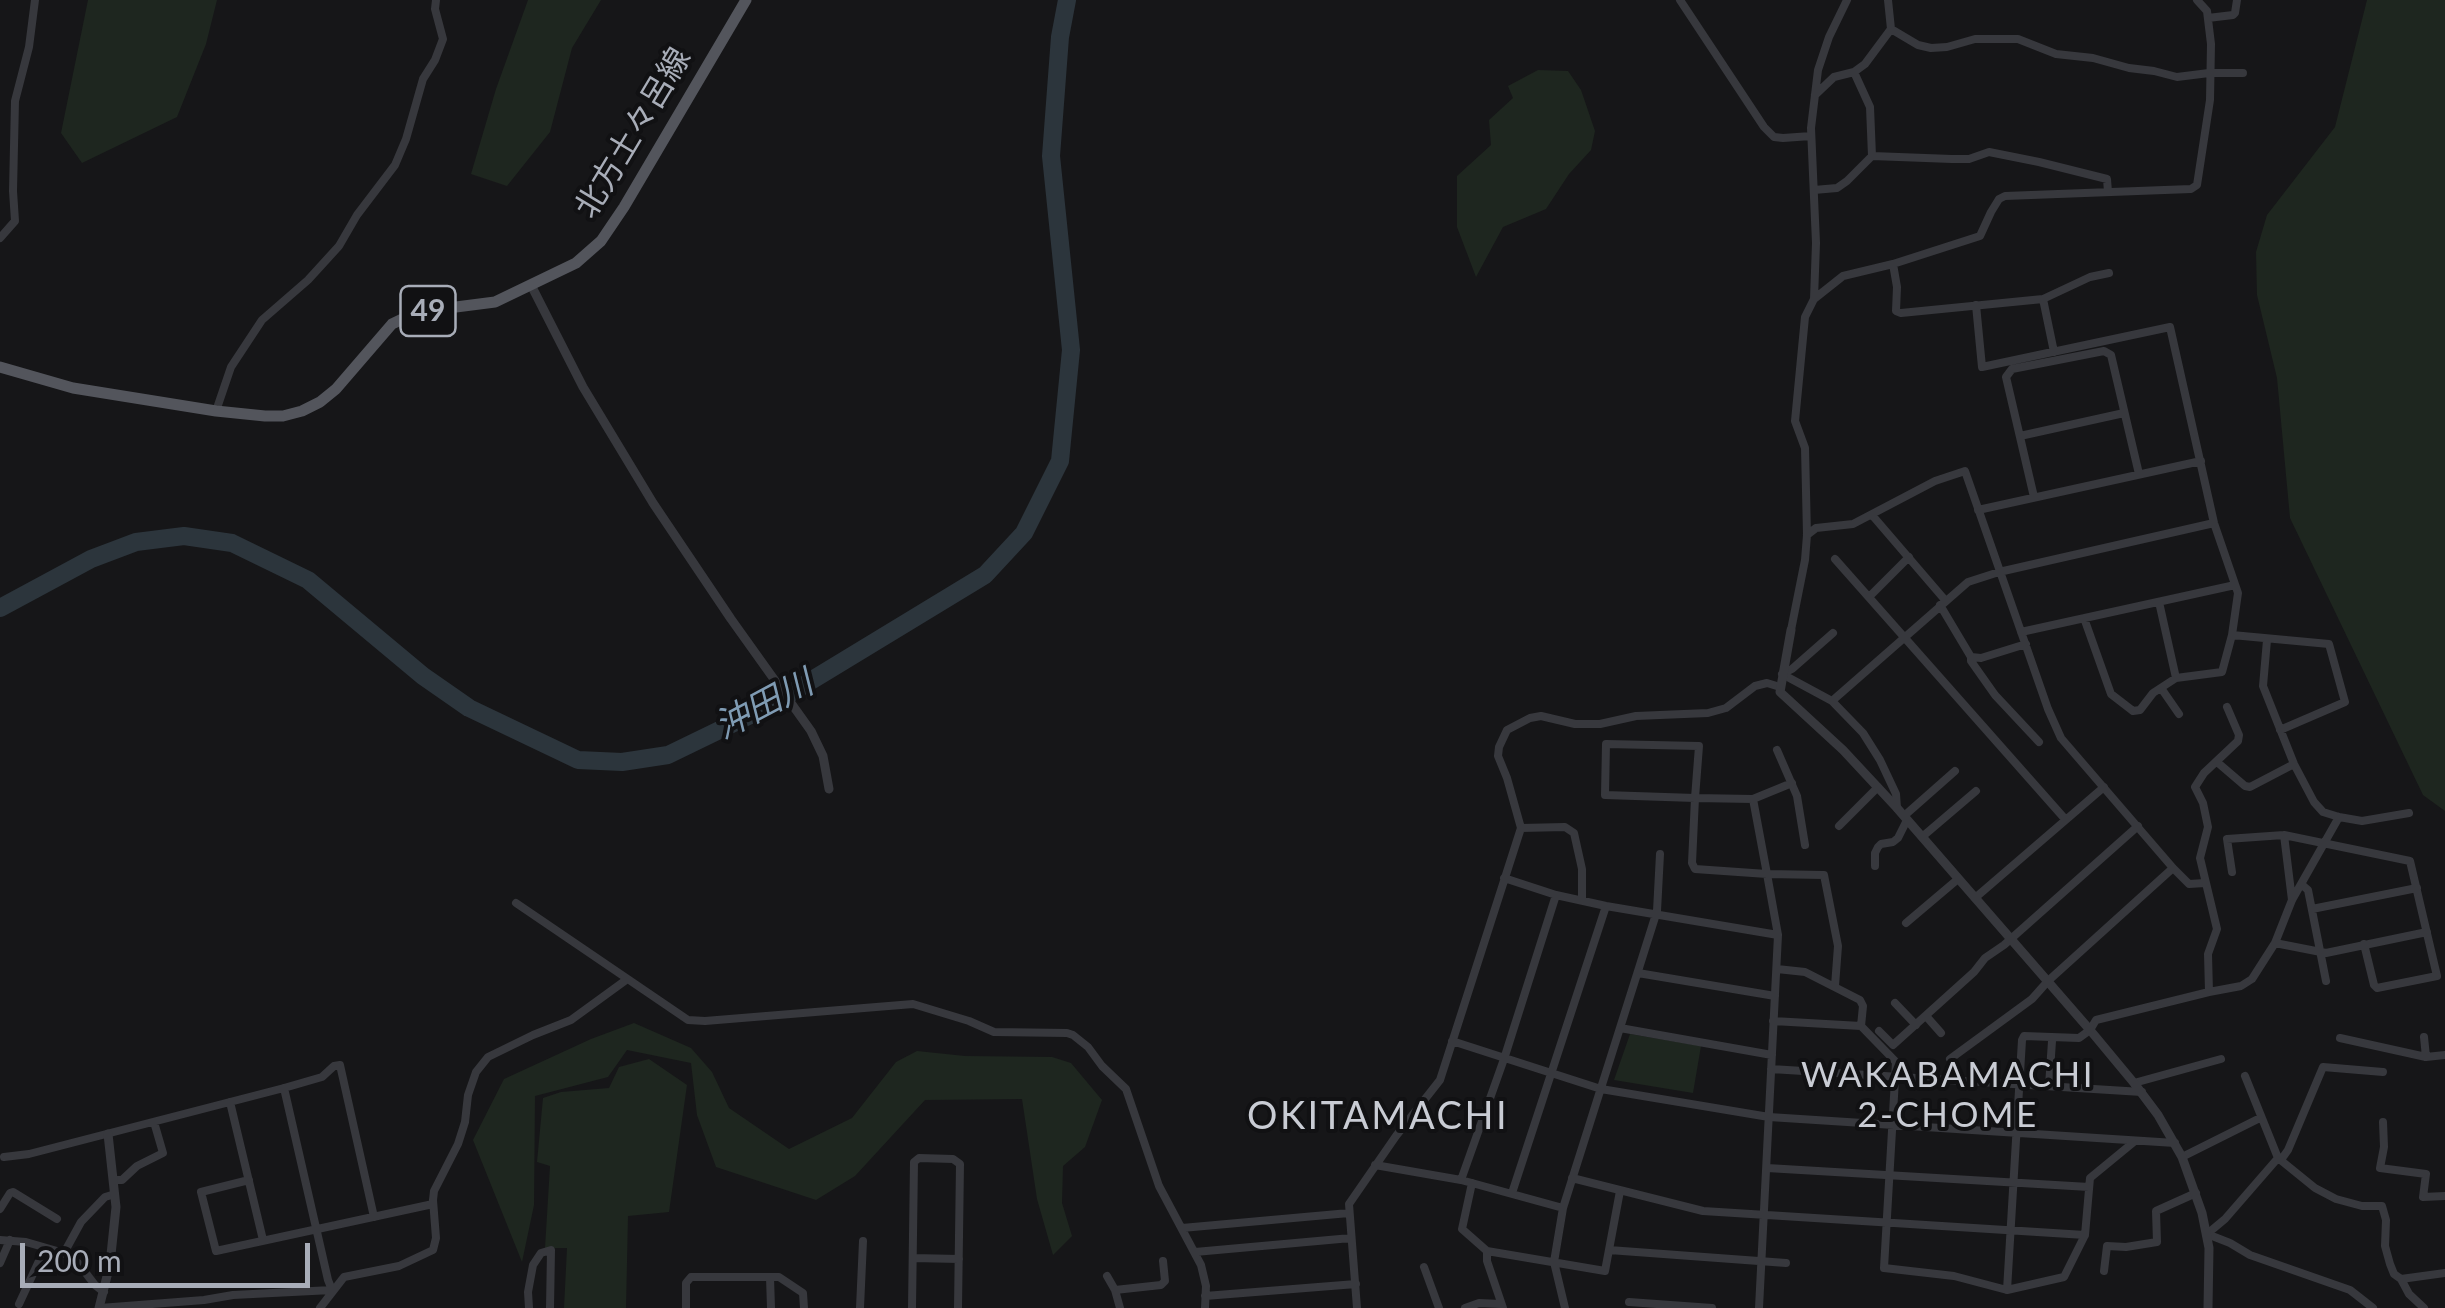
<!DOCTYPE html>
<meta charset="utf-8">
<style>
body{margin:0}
#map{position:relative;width:2445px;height:1308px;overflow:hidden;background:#161618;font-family:Lato,sans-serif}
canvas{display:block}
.scale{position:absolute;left:20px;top:1243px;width:290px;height:45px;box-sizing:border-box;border:5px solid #a8adb8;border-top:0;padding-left:12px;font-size:30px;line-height:35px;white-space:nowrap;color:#a8adb8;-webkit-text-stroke:8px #111113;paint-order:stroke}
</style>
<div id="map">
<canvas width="2445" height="1308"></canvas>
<div class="scale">200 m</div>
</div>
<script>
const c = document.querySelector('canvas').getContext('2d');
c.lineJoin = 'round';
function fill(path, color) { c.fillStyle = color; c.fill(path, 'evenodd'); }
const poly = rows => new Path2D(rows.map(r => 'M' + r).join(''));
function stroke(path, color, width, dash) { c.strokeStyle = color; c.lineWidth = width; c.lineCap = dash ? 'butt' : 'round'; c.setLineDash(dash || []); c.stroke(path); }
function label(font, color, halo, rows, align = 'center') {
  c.font = font + ' Lato,"Noto Sans JP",sans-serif'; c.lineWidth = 8; c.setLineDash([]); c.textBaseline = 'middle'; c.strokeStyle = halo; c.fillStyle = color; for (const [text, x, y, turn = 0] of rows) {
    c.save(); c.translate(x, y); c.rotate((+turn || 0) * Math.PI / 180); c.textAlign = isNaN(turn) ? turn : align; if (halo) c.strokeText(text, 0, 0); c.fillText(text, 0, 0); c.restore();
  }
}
const green = poly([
 [88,0,217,0,206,44,177,117,82,163,61,133],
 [528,0,601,0,572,48,550,132,507,186,471,174,496,89],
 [2367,0,2445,0,2445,811,2423,795,2290,518,2277,378,2257,295,2256,252,2267,215,2335,127],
 [1538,70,1568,71,1581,90,1595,131,1591,150,1569,174,1546,209,1503,227,1476,277,1457,227,1457,176,1491,145,1489,120,1513,98,1508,86],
 [634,1023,691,1048,712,1072,729,1108,789,1149,852,1118,896,1062,917,1051,965,1056,1052,1057,1071,1063,1102,1100,1085,1147,1063,1166,1062,1203,1072,1236,1053,1255,1037,1199,1022,1099,925,1100,855,1176,816,1200,716,1167,697,1115,691,1063,627,1050,608,1077,535,1096,534,1205,522,1262,473,1140,504,1079,591,1039],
 [1630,1034,1701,1046,1693,1093,1614,1080],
 [649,1059,687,1085,669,1212,628,1216,626,1308,564,1308,567,1248,545,1248,550,1166,537,1162,543,1098,561,1092,609,1088,619,1067]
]);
const river = poly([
 [0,608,91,559,136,542,184,536,232,543,308,580,423,676,469,708,578,760,622,762,668,755,771,705,985,575,1024,533,1060,461,1071,350,1051,156,1060,37,1067,0]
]);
const minor = poly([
 [1680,0,1764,127,1774,137,1783,138,1811,136],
 [1888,0,1891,29],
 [2208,18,2233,15,2235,13,2237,0],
 [1854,72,1870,107,1872,156],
 [1815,95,1834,77,1854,72,1865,64,1891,29,1918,45,1931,48,1947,47,1975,39,2018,39,2056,54,2093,58,2129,68,2154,71,2177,77,2209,73,2243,73],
 [1814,190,1837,188,1847,181,1872,156,1952,159,1969,159,1989,152,2039,162,2107,179,2108,192],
 [0,238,15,221,13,191,15,101,29,47,35,0],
 [1893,264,1897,287,1896,311,1901,313,2043,299],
 [1814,299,1843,276,1893,264,1980,236,1991,212,1999,199,2005,196,2191,189,2197,185,2210,100,2211,44,2207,11,2197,0],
 [1976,305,1982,367,2170,327,2214,523,2238,593,2232,635,2222,672,2176,678,2153,693,2140,710,2133,711,2111,694,2084,618],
 [2054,352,2043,299,2090,277,2109,273],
 [216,411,231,367,262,320,308,280,339,246,357,215,395,165,406,139,423,79,435,60,443,39,435,9,436,0],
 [2020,436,2124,413],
 [2034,497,2006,377,2012,369,2104,351,2111,355,2139,474],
 [1978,510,2201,461],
 [1872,515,1945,600],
 [1807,535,1816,528,1853,524,1935,481,1965,471,2048,709,2061,738,2173,868,2189,884,2205,883],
 [1835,559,2065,819],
 [1869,597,1909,557],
 [2159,602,2176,678],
 [1940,605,1971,657,1981,658,2026,644],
 [1791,630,1805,560,1807,535,1805,448,1795,421,1805,317,1814,299,1816,243,1811,128,1818,70,1829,37,1847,0],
 [2021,632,2235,585],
 [2232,635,2329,644,2345,702,2280,730],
 [2267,640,2263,686,2294,764,2314,802,2323,812,2339,817,2362,821,2409,813],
 [1971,657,1971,661,1995,695,2039,742],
 [1782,674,1832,701,1863,733,1880,760,1896,794,1897,808],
 [1782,674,1792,669,1833,633],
 [2161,688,2179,714],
 [1832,701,1968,582,1999,572,2214,523],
 [1777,750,1797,796,1805,845],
 [2217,762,2245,786,2250,787,2294,764],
 [1753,799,1792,783],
 [1904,816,1955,771],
 [1839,826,1878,787],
 [1521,828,1565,827,1574,833,1582,869,1582,900],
 [2284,835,2292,900],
 [1922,837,1976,791],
 [1875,866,1875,853,1878,847,1881,844,1893,842,1898,838,1907,820],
 [2232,872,2227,839,2284,835,2410,861,2437,976,2377,988,2374,985,2364,944],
 [1504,878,1556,895,1606,906,1778,935],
 [2301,884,2308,890,2326,981],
 [1975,898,2104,787],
 [516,903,688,1020,705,1021,913,1004,969,1021,994,1032,1067,1033,1073,1035,1088,1047,1102,1066,1126,1089,1159,1186,1201,1265,1206,1286,1205,1308],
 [2312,909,2417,888],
 [1906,923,1958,879],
 [2275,943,2326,953,2427,932],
 [1777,969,1805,972,1860,1000,1863,1006,1861,1026,1896,1062,1884,1268,1954,1276,2007,1290,2064,1277,2085,1235,2090,1178,2135,1141],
 [1638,973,1775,996],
 [2209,992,2208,954,2217,929,2200,858,2208,827,2203,803,2195,787,2204,773,2238,741,2239,735,2227,707],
 [1895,1003,1916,1025],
 [1926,1016,1941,1033],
 [1773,1021,1861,1026],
 [1620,1028,1772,1055],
 [1879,1031,1893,1045,1974,972,1985,958,2004,945,2138,826],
 [2424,1037,2426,1057],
 [2340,1038,2426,1057,2445,1055],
 [1452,1041,1601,1089,1769,1117,2175,1143],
 [1950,1059,2032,999,2048,981,2173,868],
 [1771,1069,2142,1092],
 [2383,1072,2323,1067,2288,1150,2283,1157,2278,1158,2315,1188,2336,1199,2362,1206,2382,1206,2386,1220,2385,1246,2390,1264,2394,1274,2401,1279,2409,1294,2424,1308],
 [2245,1076,2278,1158,2225,1219,2207,1234,2230,1243,2250,1255,2350,1290,2373,1308],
 [2134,1083,2221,1059],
 [2049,1086,2052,1041],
 [230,1102,263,1240],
 [2383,1122,2384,1147,2380,1168,2426,1174,2423,1197,2445,1196],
 [4,1157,29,1154,284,1088,322,1077,334,1066,340,1065,374,1217],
 [2182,1157,2260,1118],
 [1375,1165,1461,1180,1563,1208],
 [1767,1168,2089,1187],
 [1572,1178,1703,1211,2085,1235],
 [114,1180,122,1180,137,1166,163,1153,154,1122],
 [249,1180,201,1192,216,1251,433,1204],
 [1461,1180,1504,1059,1556,895],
 [1472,1183,1462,1229,1487,1251,1487,1261,1503,1308],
 [1512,1193,1606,906],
 [0,1209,10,1193,13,1192,57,1219],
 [1182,1228,1349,1213],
 [0,1240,26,1242,64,1253,78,1263,95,1285,104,1292],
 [1609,1250,1786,1263],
 [1487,1251,1605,1271,1620,1191],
 [1195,1252,1351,1238],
 [64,1253,81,1222,105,1197,115,1194],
 [913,1258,959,1259],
 [0,1263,10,1240],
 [1424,1267,1439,1308],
 [2104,1271,2107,1246,2126,1247,2157,1242,2156,1211,2196,1193],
 [1107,1276,1115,1290],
 [770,1277,771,1308],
 [2401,1279,2445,1273],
 [2007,1290,2022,1040,2024,1036,2079,1038,2090,1030,2096,1020,2209,992,2241,986,2252,979,2275,943,2292,900,2339,817],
 [1205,1296,1356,1284],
 [1629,1302,1712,1308],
 [19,1304,45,1248],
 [100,1308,204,1300,233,1295,332,1290,328,1280,284,1088],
 [320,1308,344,1277,399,1266,433,1250,436,1238,433,1200,434,1191,458,1144,465,1122,468,1095,476,1072,488,1057,533,1035,571,1020,626,980],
 [529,1308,528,1292,533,1265,541,1253,551,1250,550,1308],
 [686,1308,686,1283,691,1277,779,1277,803,1293,804,1308],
 [860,1308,863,1241],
 [912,1308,914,1162,919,1158,953,1159,960,1164,958,1308],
 [1120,1308,1115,1290,1161,1285,1165,1281,1163,1261],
 [1357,1308,1349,1204,1396,1136,1440,1080,1521,828,1507,778,1498,756,1499,747,1507,730,1530,718,1541,716,1575,724,1600,724,1636,716,1708,713,1726,708,1755,686,1767,683,1780,687],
 [1465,1308,1479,1303,1501,1304],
 [1565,1308,1554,1262,1563,1208,1657,911,1660,854],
 [1759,1308,1778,935,1767,874,1753,799,1695,798,1605,795,1606,744,1699,746,1695,798,1692,863,1695,869,1767,874,1824,875,1838,946,1835,986]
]);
const tertiary = poly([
 [531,285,583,387,653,503,731,619,811,731,823,756,829,789],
 [1791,630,1780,692,1843,750,1897,808,2090,1030,2134,1083,2158,1115,2182,1157,2202,1213,2209,1248,2208,1308],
 [99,1308,110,1264,116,1207,108,1134]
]);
const primary = poly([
 [0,367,73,388,216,411,265,416,283,416,302,411,320,402,336,389,392,324,417,312,495,302,576,263,601,241,624,207,746,0]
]);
const shields = [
 [428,311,55]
];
const shieldNames = [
 ["49",428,311]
];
const streetNames = [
 ["北方土々呂線",633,133,-59]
];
const waterNames = [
 ["沖田川",764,705,-28]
];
const neighbourhoodNames = [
 ["WAKABAMACHI",1948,1076],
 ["2-CHOME",1948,1116]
];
const quarterNames = [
 ["OKITAMACHI",1378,1117]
];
fill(green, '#1e261f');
stroke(river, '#2c353c', 18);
stroke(minor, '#37383d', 8);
stroke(tertiary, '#37383d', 9);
stroke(primary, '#53555c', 11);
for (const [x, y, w] of shields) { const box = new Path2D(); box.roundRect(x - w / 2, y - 25, w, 50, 8); c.fillStyle = '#111113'; c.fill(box); stroke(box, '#a8adb8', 2.5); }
label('bold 30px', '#a8adb8', null, shieldNames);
label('32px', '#a8adb8', '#111113', streetNames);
label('italic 35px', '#7f9bb3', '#111113', waterNames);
c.letterSpacing = '2.5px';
label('35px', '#c9ccd4', '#111113', neighbourhoodNames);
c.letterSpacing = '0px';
c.letterSpacing = '2.5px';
label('38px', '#c9ccd4', '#111113', quarterNames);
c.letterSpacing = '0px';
</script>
